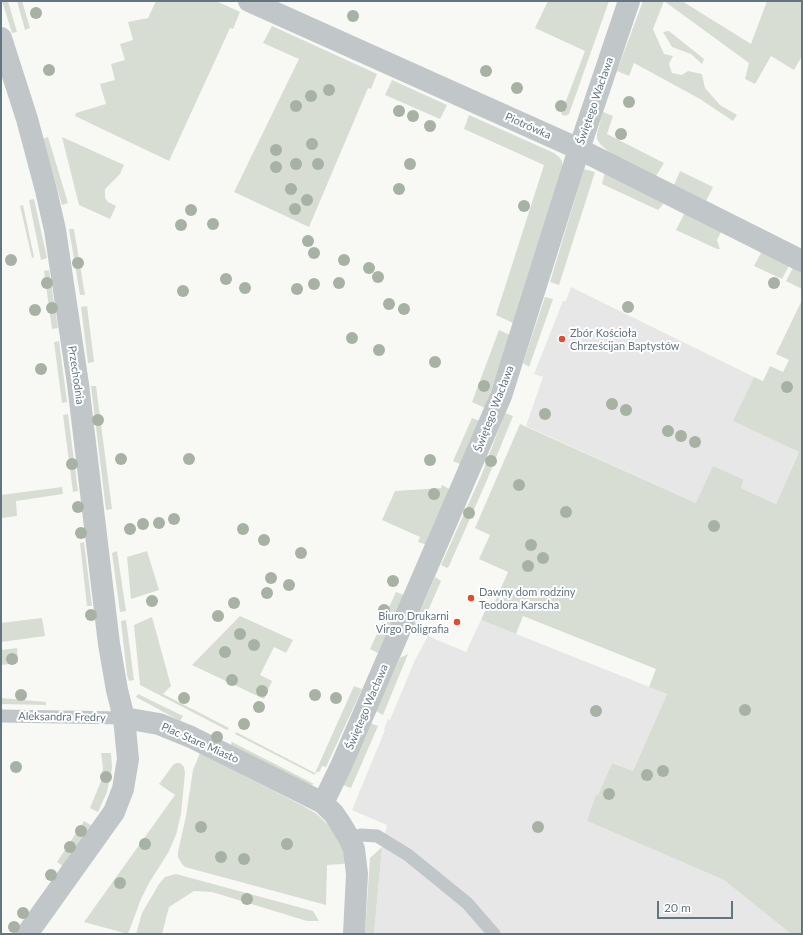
<!DOCTYPE html>
<meta charset="utf-8">
<style>
body{margin:0}
#map{position:relative;width:803px;height:935px;overflow:hidden;background:#f8f8f5;font-family:Lato,sans-serif}
canvas{display:block}
.frame{position:absolute;inset:0;border:2px solid #637580;pointer-events:none}
.scale{position:absolute;left:657px;top:901px;width:76px;height:18px;box-sizing:border-box;border:2px solid #637580;border-top:0;padding-left:5px;font-size:12px;line-height:14px;white-space:nowrap;color:#637580;-webkit-text-stroke:3px #fff;paint-order:stroke}
</style>
<div id="map">
<canvas width="803" height="935"></canvas>
<div class="frame"></div>
<div class="scale">20 m</div>
</div>
<script>
const c = document.querySelector('canvas').getContext('2d');
c.lineJoin = 'round';
function fill(path, color) { c.fillStyle = color; c.fill(path, 'evenodd'); }
const poly = rows => new Path2D(rows.map(r => 'M' + r).join(''));
function stroke(path, color, width, dash) { c.strokeStyle = color; c.lineWidth = width; c.lineCap = dash ? 'butt' : 'round'; c.setLineDash(dash || []); c.stroke(path); }
function label(font, color, halo, rows, align = 'center') {
  c.font = font + ' Lato,sans-serif'; c.lineWidth = 4; c.setLineDash([]); c.textBaseline = 'middle'; c.strokeStyle = halo; c.fillStyle = color; for (const [text, x, y, turn = 0] of rows) {
    c.save(); c.translate(x, y); c.rotate((+turn || 0) * Math.PI / 180); c.textAlign = isNaN(turn) ? turn : align; if (halo) c.strokeText(text, 0, 0); c.fillText(text, 0, 0); c.restore();
  }
}
const built = poly([
 [571,287,754,377,734,421,799,452,776,504,741,488,744,481,696,503,526,426,543,377,534,374,563,301,566,301],
 [481,620,667,694,633,771,612,763,598,795,596,794,587,821,724,880,791,934,374,934,382,847,387,825,352,810,385,730,384,729,388,719,390,720,415,660,428,636,466,652]
]);
const green = poly([
 [2,1,8,1,17,32,12,33],
 [17,1,22,1,30,28,25,30],
 [156,1,171,2,172,1,216,1,240,12,233,29,230,28,169,161,75,116,76,113,106,104,100,84,115,80,111,64,125,60,120,44,133,40,128,22,148,18],
 [548,1,609,1,569,114,565,116,561,114,585,51,535,28],
 [643,1,682,1,751,44,767,1,802,1,802,56,794,70,771,56,755,84,745,79,749,63,664,1,653,29,664,54,673,56,669,64,672,73,682,75,688,71,702,74,705,88,720,105,737,115,733,121,700,99,634,63,629,76,617,71],
 [272,26,377,74,371,89,368,88,309,227,234,192,299,59,263,43],
 [669,31,704,59,702,64,691,54,672,47,663,32],
 [392,80,447,105,440,119,385,95],
 [603,112,613,116,607,134,664,163,656,176,610,153,600,144,597,139,597,133],
 [469,115,554,153,559,157,562,161,563,167,515,324,496,315,544,165,464,129],
 [48,137,68,203,62,205,43,139],
 [62,137,124,165,120,174,105,189,105,198,108,202,116,206,110,219,79,205],
 [584,169,595,172,559,285,550,282],
 [680,171,713,187,706,201,674,185],
 [605,172,665,202,658,210,602,184],
 [34,199,47,258,41,260,29,200],
 [23,205,34,257,32,258,20,206],
 [685,212,722,230,717,240,720,249,717,249,676,230],
 [69,229,74,229,85,295,80,295],
 [762,251,790,264,782,279,754,266],
 [794,266,802,270,802,289,786,281],
 [49,270,58,328,52,329,44,271],
 [545,297,553,299,529,367,523,363],
 [802,300,802,934,791,934,724,880,587,821,596,794,598,795,612,763,633,771,667,694,649,687,656,669,523,616,516,634,481,620,487,606,492,608,508,572,479,559,490,535,475,528,520,424,696,503,713,466,744,480,741,488,776,504,799,452,733,421,754,377,763,381,770,366,783,372,789,360,776,354],
 [87,306,94,362,88,363,81,307],
 [499,330,510,335,485,408,472,402],
 [59,341,67,402,62,403,54,342],
 [91,386,96,386,112,509,106,510],
 [505,413,513,416,487,480,449,566,447,568,441,565,481,476],
 [68,414,78,491,73,492,63,415],
 [472,418,480,421,462,465,453,461],
 [442,485,451,490,427,545,418,542,420,537,382,520,395,491,441,488],
 [62,487,63,494,16,501,17,516,1,518,2,503,1,495],
 [84,542,92,606,87,606,80,543],
 [117,551,126,611,120,612,112,553],
 [147,551,159,590,131,599,127,557],
 [435,577,441,581,417,636,413,631,413,627],
 [396,592,404,595,378,653,370,649],
 [240,616,293,640,286,653,274,647,260,675,272,681,264,699,192,665],
 [152,617,171,686,163,694,229,728,227,730,140,685,134,625],
 [42,618,45,636,1,642,1,623],
 [126,620,134,680,129,681,127,675,121,621],
 [17,648,18,663,1,665,1,650],
 [408,654,383,715,376,711,400,658],
 [354,686,362,689,326,767,322,766,320,771,315,773,315,775,235,734,236,732,315,773],
 [138,694,183,716,180,721,136,697],
 [1,698,46,702,46,705,1,704],
 [370,723,378,726,351,788,343,785],
 [232,742,314,784,311,785,230,747],
 [101,753,111,753,112,768,107,792,98,812,90,808,101,781,103,768],
 [200,753,305,807,317,814,336,833,342,843,346,863,342,864,327,865,326,905,185,867,182,864,178,857,178,852,186,816,193,770],
 [176,763,180,763,184,767,185,773,181,814,176,835,168,853,149,883,141,899,128,934,84,922,175,795,159,784,173,765],
 [84,821,91,825,63,866,57,862],
 [382,847,374,934,365,934,370,858],
 [176,874,313,911,319,921,307,921,212,892,194,891,169,907,162,934,136,934,142,913,159,884,165,877]
]);
const service = poly([
 [1,716,124,718],
 [349,838,361,835,377,836,408,855,467,903,494,934]
]);
const minor = poly([
 [249,1,579,149,802,261],
 [1,38,27,119,46,190,55,230,78,384,109,644,117,690,124,718,128,759,123,789,114,812,27,934],
 [124,718,159,724,191,737,323,803,334,814,340,823,349,838,354,849,357,874,354,934],
 [323,803,341,766,501,396,579,149,629,1]
]);
const trees = [
 [36,13],
 [353,16],
 [49,70],
 [486,71],
 [517,88],
 [329,90],
 [311,96],
 [629,102],
 [296,106],
 [561,106],
 [399,111],
 [413,116],
 [430,126],
 [621,134],
 [312,144],
 [276,150],
 [296,164],
 [318,164],
 [410,164],
 [276,167],
 [291,189],
 [399,189],
 [307,200],
 [524,206],
 [295,209],
 [191,210],
 [213,224],
 [181,225],
 [308,241],
 [314,253],
 [11,260],
 [344,260],
 [78,263],
 [369,268],
 [378,277],
 [226,279],
 [47,283],
 [339,283],
 [774,283],
 [314,284],
 [245,288],
 [297,289],
 [183,291],
 [389,304],
 [628,307],
 [52,308],
 [404,309],
 [35,310],
 [352,338],
 [379,350],
 [435,362],
 [41,369],
 [484,386],
 [787,387],
 [612,404],
 [626,410],
 [545,414],
 [98,420],
 [668,431],
 [681,436],
 [695,442],
 [121,459],
 [189,459],
 [430,460],
 [491,461],
 [72,464],
 [519,485],
 [434,494],
 [78,507],
 [566,512],
 [469,513],
 [174,519],
 [159,523],
 [143,524],
 [714,526],
 [130,529],
 [243,529],
 [81,533],
 [264,540],
 [531,545],
 [301,553],
 [543,558],
 [528,566],
 [271,578],
 [393,581],
 [289,585],
 [267,593],
 [152,601],
 [234,603],
 [384,610],
 [91,615],
 [218,616],
 [240,634],
 [254,645],
 [225,652],
 [12,659],
 [232,680],
 [262,691],
 [21,695],
 [315,695],
 [184,698],
 [336,698],
 [259,707],
 [745,710],
 [596,711],
 [244,724],
 [217,737],
 [16,767],
 [663,771],
 [647,775],
 [106,777],
 [609,794],
 [201,827],
 [538,827],
 [81,831],
 [145,844],
 [287,844],
 [70,847],
 [221,857],
 [244,859],
 [51,875],
 [120,883],
 [247,899],
 [23,913],
 [14,927]
];
const markers = [
 [562,339,4,"#e14c2d"],
 [471,598,4,"#e14c2d"],
 [457,622,4,"#e14c2d"]
];
const streetNames = [
 ["Świętego Wacława",595,101,-71],
 ["Piotrówka",528,126,24],
 ["Przechodnia",76,375,82],
 ["Świętego Wacława",494,409,-69],
 ["Świętego Wacława",367,707,-67],
 ["Aleksandra Fredry",62,717,1],
 ["Plac Stare Miasto",200,743,24]
];
const poiNames = [
 ["Zbór Kościoła",570,333],
 ["Chrześcijan Baptystów",570,346],
 ["Dawny dom rodziny",479,592],
 ["Teodora Karscha",479,605],
 ["Biuro Drukarni",449,616,"right"],
 ["Virgo Poligrafia",449,629,"right"]
];
fill(built, '#e6e7e6');
fill(green, '#d8ddd4');
stroke(service, '#c1c6c9', 13);
stroke(minor, '#c1c6c9', 22);
c.fillStyle = '#a8b2a4';
for (const [x, y] of trees) { c.beginPath(); c.arc(x, y, 6, 0, 2 * Math.PI); c.fill(); }
for (const [x, y, r, color] of markers) { const dot = new Path2D(); dot.arc(x, y, r, 0, 2 * Math.PI); c.fillStyle = color; c.fill(dot); stroke(dot, '#fff', 1.5); }
label('11px', '#637580', '#fff', streetNames);
label('11px', '#637580', '#fff', poiNames, 'left');
</script>
